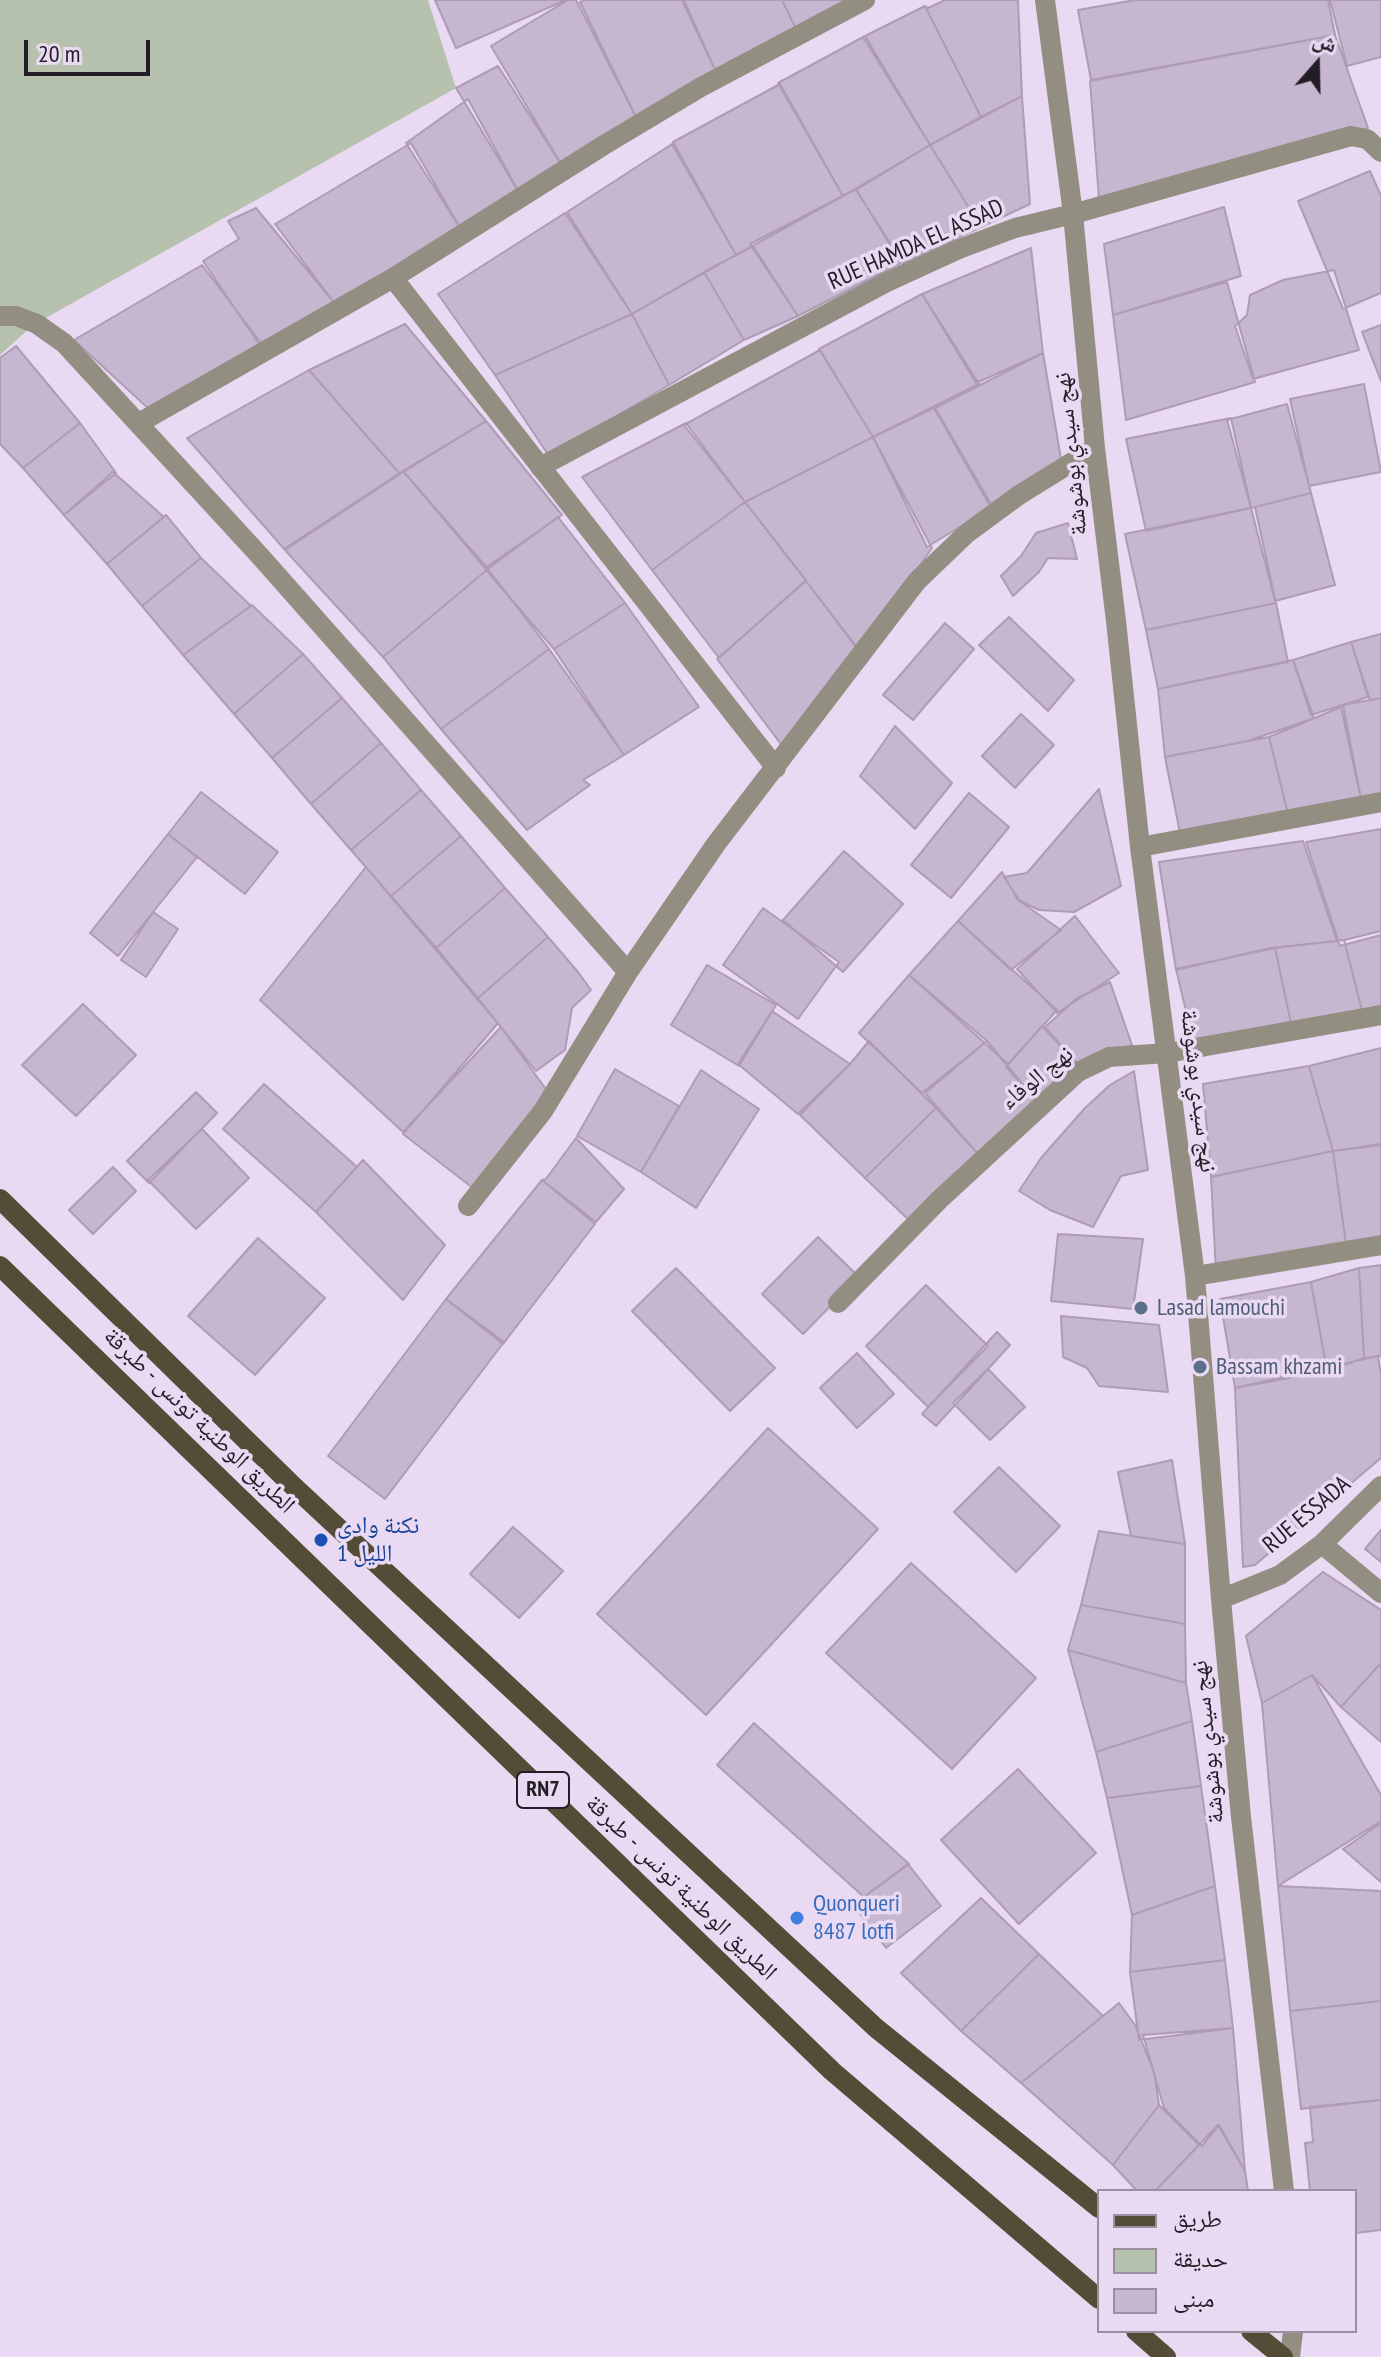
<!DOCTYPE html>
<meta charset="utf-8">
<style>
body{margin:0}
#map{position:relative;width:1381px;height:2357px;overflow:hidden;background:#ead9f2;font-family:"PT Sans Narrow","Noto Naskh Arabic",sans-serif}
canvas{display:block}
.legend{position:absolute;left:1097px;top:2189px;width:260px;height:144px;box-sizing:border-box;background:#ead9f2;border:2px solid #9a8ea0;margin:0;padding:10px 14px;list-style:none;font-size:24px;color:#231d26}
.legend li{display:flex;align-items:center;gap:16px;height:40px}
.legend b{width:40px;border:2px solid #9a8ea0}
.north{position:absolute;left:1277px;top:24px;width:80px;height:80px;-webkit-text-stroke:6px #ead9f2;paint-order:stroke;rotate:20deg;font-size:22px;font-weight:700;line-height:32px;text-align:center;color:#231d26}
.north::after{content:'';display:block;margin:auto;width:28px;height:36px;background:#231d26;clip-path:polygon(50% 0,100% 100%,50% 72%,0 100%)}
.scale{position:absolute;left:24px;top:40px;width:126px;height:36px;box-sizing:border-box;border:4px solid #231d26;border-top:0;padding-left:10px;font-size:24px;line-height:28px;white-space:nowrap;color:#231d26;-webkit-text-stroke:6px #ead9f2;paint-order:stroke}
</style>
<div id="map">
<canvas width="1381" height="2357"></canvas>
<ul class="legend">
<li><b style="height:10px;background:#544c36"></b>طريق</li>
<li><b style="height:22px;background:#b6c1ae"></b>حديقة</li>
<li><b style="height:22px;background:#c6b6cf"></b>مبنى</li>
</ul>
<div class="north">ش</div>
<div class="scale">20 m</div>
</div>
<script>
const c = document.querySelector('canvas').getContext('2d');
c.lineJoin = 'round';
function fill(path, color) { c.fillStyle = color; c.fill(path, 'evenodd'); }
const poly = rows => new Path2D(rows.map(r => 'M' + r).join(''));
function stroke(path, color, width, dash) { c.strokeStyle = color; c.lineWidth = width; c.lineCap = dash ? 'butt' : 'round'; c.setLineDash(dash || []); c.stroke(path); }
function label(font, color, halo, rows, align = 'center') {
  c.font = font + ' "PT Sans Narrow","Noto Naskh Arabic",sans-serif'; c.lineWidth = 7; c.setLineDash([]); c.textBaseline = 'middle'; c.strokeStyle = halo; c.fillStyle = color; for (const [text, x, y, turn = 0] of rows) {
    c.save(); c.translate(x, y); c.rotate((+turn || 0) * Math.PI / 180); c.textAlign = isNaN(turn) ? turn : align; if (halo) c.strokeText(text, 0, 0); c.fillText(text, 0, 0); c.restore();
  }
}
const green = poly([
 [0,0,428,0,456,88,33,325,0,355]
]);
const building = poly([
 [435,0,566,0,456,48,435,0],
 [568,0,576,0,637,119,564,169,491,46,568,0],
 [584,0,684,0,715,70,637,119,580,2,584,0],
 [682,0,782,0,797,31,715,70,682,0],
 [782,0,864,0,797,31,782,0],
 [945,0,1018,0,1022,96,981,117,925,6,928,8,945,0],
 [1135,0,1328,0,1335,35,1091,80,1078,10,1135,0],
 [1330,0,1381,0,1381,57,1347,66,1330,0],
 [925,6,981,117,930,145,863,37,925,6],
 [1335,35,1368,128,1100,212,1090,81,1335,35],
 [865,36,930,145,843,196,778,83,865,36],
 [498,66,564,169,521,196,456,88,498,66],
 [780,84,843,196,736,255,673,142,780,84],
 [1022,96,1030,204,981,227,930,145,1022,96],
 [468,99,521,196,462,231,406,143,468,99],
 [411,143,462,231,336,305,275,224,411,143],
 [672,144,736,255,632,314,567,212,672,144],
 [930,145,981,227,903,263,856,190,930,145],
 [1370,171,1381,196,1381,293,1343,309,1298,201,1370,171],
 [856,189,901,263,798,316,750,244,856,189],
 [1224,207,1241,276,1113,315,1104,244,1224,207],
 [256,208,336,305,267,356,203,261,239,239,228,221,256,208],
 [565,213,632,314,495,375,438,294,565,213],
 [753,246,798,316,744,340,704,272,753,246],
 [1031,248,1043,353,976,383,922,294,1031,248],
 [202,265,261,343,150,410,74,340,202,265],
 [1334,270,1359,350,1253,379,1235,326,1247,315,1250,295,1283,280,1334,270],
 [704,272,744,340,669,385,632,314,704,272],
 [1227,282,1255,382,1126,420,1113,315,1227,282],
 [922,294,979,384,873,437,819,349,922,294],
 [632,314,669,385,549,456,495,375,632,314],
 [405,324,486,421,400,474,309,370,405,324],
 [1381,325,1381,381,1362,332,1381,325],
 [16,346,80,423,23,468,0,444,0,358,16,346],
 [820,350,873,437,745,502,684,425,820,350],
 [1043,353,1063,471,994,509,935,408,1043,353],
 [309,370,400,474,285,550,187,438,309,370],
 [1364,384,1381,472,1309,486,1290,399,1364,384],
 [1287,404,1311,493,1251,508,1227,420,1287,404],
 [934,408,991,508,927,547,873,437,934,408],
 [1231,418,1251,508,1146,531,1126,439,1231,418],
 [486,421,562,515,485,568,403,471,486,421],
 [80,423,116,473,64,515,23,468,80,423],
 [686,423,745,502,652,570,582,477,686,423],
 [873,437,932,548,860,651,745,502,873,437],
 [403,471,488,569,383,657,284,549,403,471],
 [113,472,164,517,107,564,64,515,113,472],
 [1311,493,1335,585,1275,601,1251,508,1311,493],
 [745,502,806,580,719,658,652,570,745,502],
 [1255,507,1276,603,1146,630,1125,534,1255,507],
 [166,515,201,558,142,606,107,564,166,515],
 [558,517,625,603,554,649,486,570,558,517],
 [1068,523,1077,559,1048,558,1039,572,1013,596,1001,576,1021,556,1036,533,1068,523],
 [201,558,251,606,183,655,142,606,201,558],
 [488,569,549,649,441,729,383,657,488,569],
 [806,581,861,654,789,755,717,659,806,581],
 [625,603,699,707,624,755,554,649,625,603],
 [1276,603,1288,662,1158,689,1146,630,1276,603],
 [252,605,303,654,234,714,183,655,252,605],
 [1009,617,1074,680,1048,711,979,645,1009,617],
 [945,623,974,649,913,720,883,695,945,623],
 [1381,634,1381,698,1370,700,1351,642,1381,634],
 [1351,642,1368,697,1311,715,1293,660,1351,642],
 [549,649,624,755,583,780,590,785,527,830,441,729,549,649],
 [303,654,342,698,272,758,234,714,303,654],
 [1293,660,1314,718,1248,741,1165,757,1158,689,1293,660],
 [342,698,381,743,311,804,272,758,342,698],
 [1381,698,1381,800,1362,804,1343,705,1381,698],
 [1341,707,1362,804,1289,818,1269,737,1341,707],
 [1021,714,1054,745,1015,788,982,756,1021,714],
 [895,726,952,783,915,829,860,776,895,726],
 [1269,737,1289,818,1181,838,1165,757,1269,737],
 [381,743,421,790,351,850,311,804,381,743],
 [1099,789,1121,886,1074,912,1039,910,1019,900,1004,877,1027,873,1099,789],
 [421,790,461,836,391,896,351,850,421,790],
 [201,792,278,852,245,894,168,834,201,792],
 [969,793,1009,827,951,898,911,865,969,793],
 [1381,829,1381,935,1340,946,1306,842,1381,829],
 [168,834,197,857,118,956,90,933,168,834],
 [461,836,505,888,436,948,391,896,461,836],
 [1303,841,1337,941,1270,948,1176,970,1159,862,1303,841],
 [844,851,903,904,843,972,783,920,844,851],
 [366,867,501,1027,403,1132,260,1000,366,867],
 [1002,872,1018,900,1061,930,1011,970,958,921,1002,872],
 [505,888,548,937,478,998,436,948,505,888],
 [763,908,839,962,798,1019,723,965,763,908],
 [153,912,178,929,146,977,121,960,153,912],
 [1075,916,1119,973,1057,1013,1017,969,1075,916],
 [958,921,1057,1010,1008,1064,909,975,958,921],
 [1381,931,1381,1019,1365,1022,1344,940,1381,931],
 [548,937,578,972,591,990,572,1008,565,1050,536,1071,478,998,548,937],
 [1344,940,1365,1022,1294,1037,1275,948,1344,940],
 [1275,948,1294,1037,1195,1049,1176,969,1275,948],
 [707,965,776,1005,739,1066,671,1025,707,965],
 [909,975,987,1041,922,1093,859,1033,909,975],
 [1110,982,1132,1045,1079,1066,1045,1027,1076,999,1110,982],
 [83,1004,136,1055,76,1116,22,1065,83,1004],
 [772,1011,850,1064,798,1114,738,1064,772,1011],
 [498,1023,556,1103,482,1195,403,1134,498,1023],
 [1042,1026,1079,1066,1038,1103,1006,1067,1042,1026],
 [869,1041,936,1108,865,1178,800,1115,850,1064,869,1041],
 [987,1041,1038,1103,978,1154,925,1093,987,1041],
 [1381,1048,1381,1145,1333,1151,1309,1066,1381,1048],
 [1309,1066,1333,1151,1211,1177,1203,1084,1309,1066],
 [615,1069,679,1106,641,1172,577,1136,615,1069],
 [701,1070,759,1109,696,1208,641,1172,701,1070],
 [1134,1071,1148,1170,1121,1176,1093,1227,1050,1210,1019,1191,1041,1158,1085,1108,1110,1085,1134,1071],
 [264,1084,357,1167,316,1212,223,1129,264,1084],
 [196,1092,217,1113,149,1183,127,1161,196,1092],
 [936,1108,978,1154,911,1222,865,1178,936,1108],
 [202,1129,249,1178,196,1229,148,1180,202,1129],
 [576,1138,624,1189,596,1222,542,1180,546,1179,576,1138],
 [1381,1144,1381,1238,1346,1244,1333,1151,1381,1144],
 [1333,1151,1346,1244,1216,1272,1211,1177,1333,1151],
 [363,1160,445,1245,403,1300,316,1212,363,1160],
 [113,1167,136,1191,93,1234,69,1210,113,1167],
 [542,1180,595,1224,503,1344,446,1299,542,1180],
 [1058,1234,1143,1239,1133,1309,1051,1301,1058,1234],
 [818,1237,859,1277,803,1334,762,1294,818,1237],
 [258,1238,325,1298,255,1375,188,1316,258,1238],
 [1381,1265,1381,1356,1364,1358,1359,1268,1381,1265],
 [676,1268,775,1368,730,1411,632,1311,676,1268],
 [1359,1268,1364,1358,1327,1371,1311,1282,1359,1268],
 [1311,1282,1327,1371,1235,1388,1220,1299,1311,1282],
 [926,1285,988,1346,928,1407,866,1346,926,1285],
 [446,1299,504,1342,385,1499,328,1456,446,1299],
 [1061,1316,1159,1325,1168,1392,1099,1386,1087,1368,1063,1357,1061,1316],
 [997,1332,1010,1345,936,1426,922,1414,997,1332],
 [857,1353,894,1394,857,1428,820,1388,857,1353],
 [1378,1356,1381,1375,1381,1458,1255,1565,1243,1567,1235,1388,1378,1356],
 [988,1369,1025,1407,990,1440,953,1403,988,1369],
 [768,1428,878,1529,706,1715,597,1614,768,1428],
 [1172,1460,1185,1544,1131,1536,1118,1472,1172,1460],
 [999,1467,1060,1526,1016,1572,954,1512,999,1467],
 [513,1527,563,1571,519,1618,470,1574,513,1527],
 [1381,1530,1381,1562,1365,1549,1381,1530],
 [1099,1531,1185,1544,1185,1624,1081,1605,1099,1531],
 [911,1563,1036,1678,952,1769,826,1653,911,1563],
 [1323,1572,1381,1610,1381,1663,1341,1707,1312,1675,1262,1703,1246,1636,1323,1572],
 [1081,1605,1185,1624,1186,1683,1068,1650,1081,1605],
 [1068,1650,1186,1683,1192,1721,1096,1752,1068,1650],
 [1381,1663,1381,1742,1341,1707,1381,1663],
 [1312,1675,1381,1795,1381,1821,1278,1886,1262,1703,1312,1675],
 [1192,1721,1201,1786,1107,1798,1096,1752,1192,1721],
 [754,1723,909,1864,864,1897,717,1765,754,1723],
 [1018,1769,1096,1853,1019,1924,941,1840,1018,1769],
 [1201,1786,1215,1886,1132,1915,1107,1798,1201,1786],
 [1381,1823,1381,1882,1343,1849,1381,1823],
 [908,1864,941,1906,886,1948,853,1905,908,1864],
 [1215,1886,1225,1960,1130,1972,1132,1915,1215,1886],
 [1278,1886,1381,1891,1381,2001,1290,2011,1278,1886],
 [981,1898,1039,1954,961,2031,901,1973,981,1898],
 [1039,1954,1103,2016,1021,2083,961,2031,1039,1954],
 [1225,1960,1233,2028,1139,2040,1130,1972,1225,1960],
 [1381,2001,1381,2100,1301,2109,1290,2011,1381,2001],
 [1119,2003,1135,2025,1154,2072,1159,2105,1113,2165,1021,2083,1119,2003],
 [1233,2028,1245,2171,1219,2125,1202,2146,1164,2108,1143,2035,1233,2028],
 [1381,2100,1381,2230,1355,2233,1355,2191,1310,2191,1305,2143,1313,2142,1310,2107,1381,2100],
 [1159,2105,1199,2145,1155,2191,1137,2191,1113,2165,1159,2105],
 [1218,2125,1245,2171,1248,2191,1155,2191,1218,2125]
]);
const minor = poly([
 [1045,0,1073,214,1095,448,1116,621,1140,847,1195,1276,1221,1599,1241,1817,1284,2191],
 [393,278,776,768],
 [0,316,16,316,37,324,64,343,260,556,628,972],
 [139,423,393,278,604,145,701,87,865,0],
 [540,467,887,282,959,249,1015,228,1073,214,1351,136,1367,139,1381,152],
 [1140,847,1381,802],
 [468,1206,543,1111,628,972,716,844,917,581,966,534,1019,495,1095,448],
 [1195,1276,1381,1245],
 [838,1303,939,1200,1078,1072,1109,1057,1167,1053,1381,1015],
 [1322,1544,1381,1593],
 [1221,1599,1280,1575,1322,1544,1381,1486],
 [1290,2357,1293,2331]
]);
const major = poly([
 [0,1199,290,1483,876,2028,1099,2208],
 [0,1266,832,2071,1099,2299],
 [1136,2331,1166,2357],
 [1251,2331,1283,2357]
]);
const markers = [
 [1141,1308,8,"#5c6f8a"],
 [1200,1367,8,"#5c6f8a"],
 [321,1540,8,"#1a4fb4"],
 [797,1918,8,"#3f7fe0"]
];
const shields = [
 [543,1790,52]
];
const shieldNames = [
 ["RN7",543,1790]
];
const streetNames = [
 ["RUE HAMDA EL ASSAD",916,245,-24],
 ["نهج سيدي بوشوشة",1071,454,-96],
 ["نهج الوفاء",1037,1078,-39],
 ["نهج سيدي بوشوشة",1198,1091,83],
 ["الطريق الوطنية تونس - طبرقة",199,1421,44],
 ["RUE ESSADA",1307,1515,-40],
 ["نهج سيدي بوشوشة",1208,1742,-96],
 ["الطريق الوطنية تونس - طبرقة",681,1888,44]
];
const serviceNames = [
 ["Lasad lamouchi",1157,1308],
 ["Bassam khzami",1216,1367]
];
const transitNames = [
 ["نكنة وادى",337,1526],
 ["الليل 1",337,1554]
];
const shopNames = [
 ["Quonqueri",813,1904],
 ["8487 lotfi",813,1932]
];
fill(green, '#b6c1ae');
fill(building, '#c6b6cf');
stroke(building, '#ad9cb4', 2);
stroke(minor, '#938e82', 20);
stroke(major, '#544c36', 20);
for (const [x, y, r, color] of markers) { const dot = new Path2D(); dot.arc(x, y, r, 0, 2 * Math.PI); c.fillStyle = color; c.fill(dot); stroke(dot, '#ead9f2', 3); }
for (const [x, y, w] of shields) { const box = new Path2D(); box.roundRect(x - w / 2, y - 18, w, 36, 6); c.fillStyle = '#ead9f2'; c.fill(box); stroke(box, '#231d26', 2); }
label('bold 22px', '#231d26', null, shieldNames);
label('24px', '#231d26', '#ead9f2', streetNames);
label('24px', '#4e5e75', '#ead9f2', serviceNames, 'left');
label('24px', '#164399', '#ead9f2', transitNames, 'left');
label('24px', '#366cbe', '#ead9f2', shopNames, 'left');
</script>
